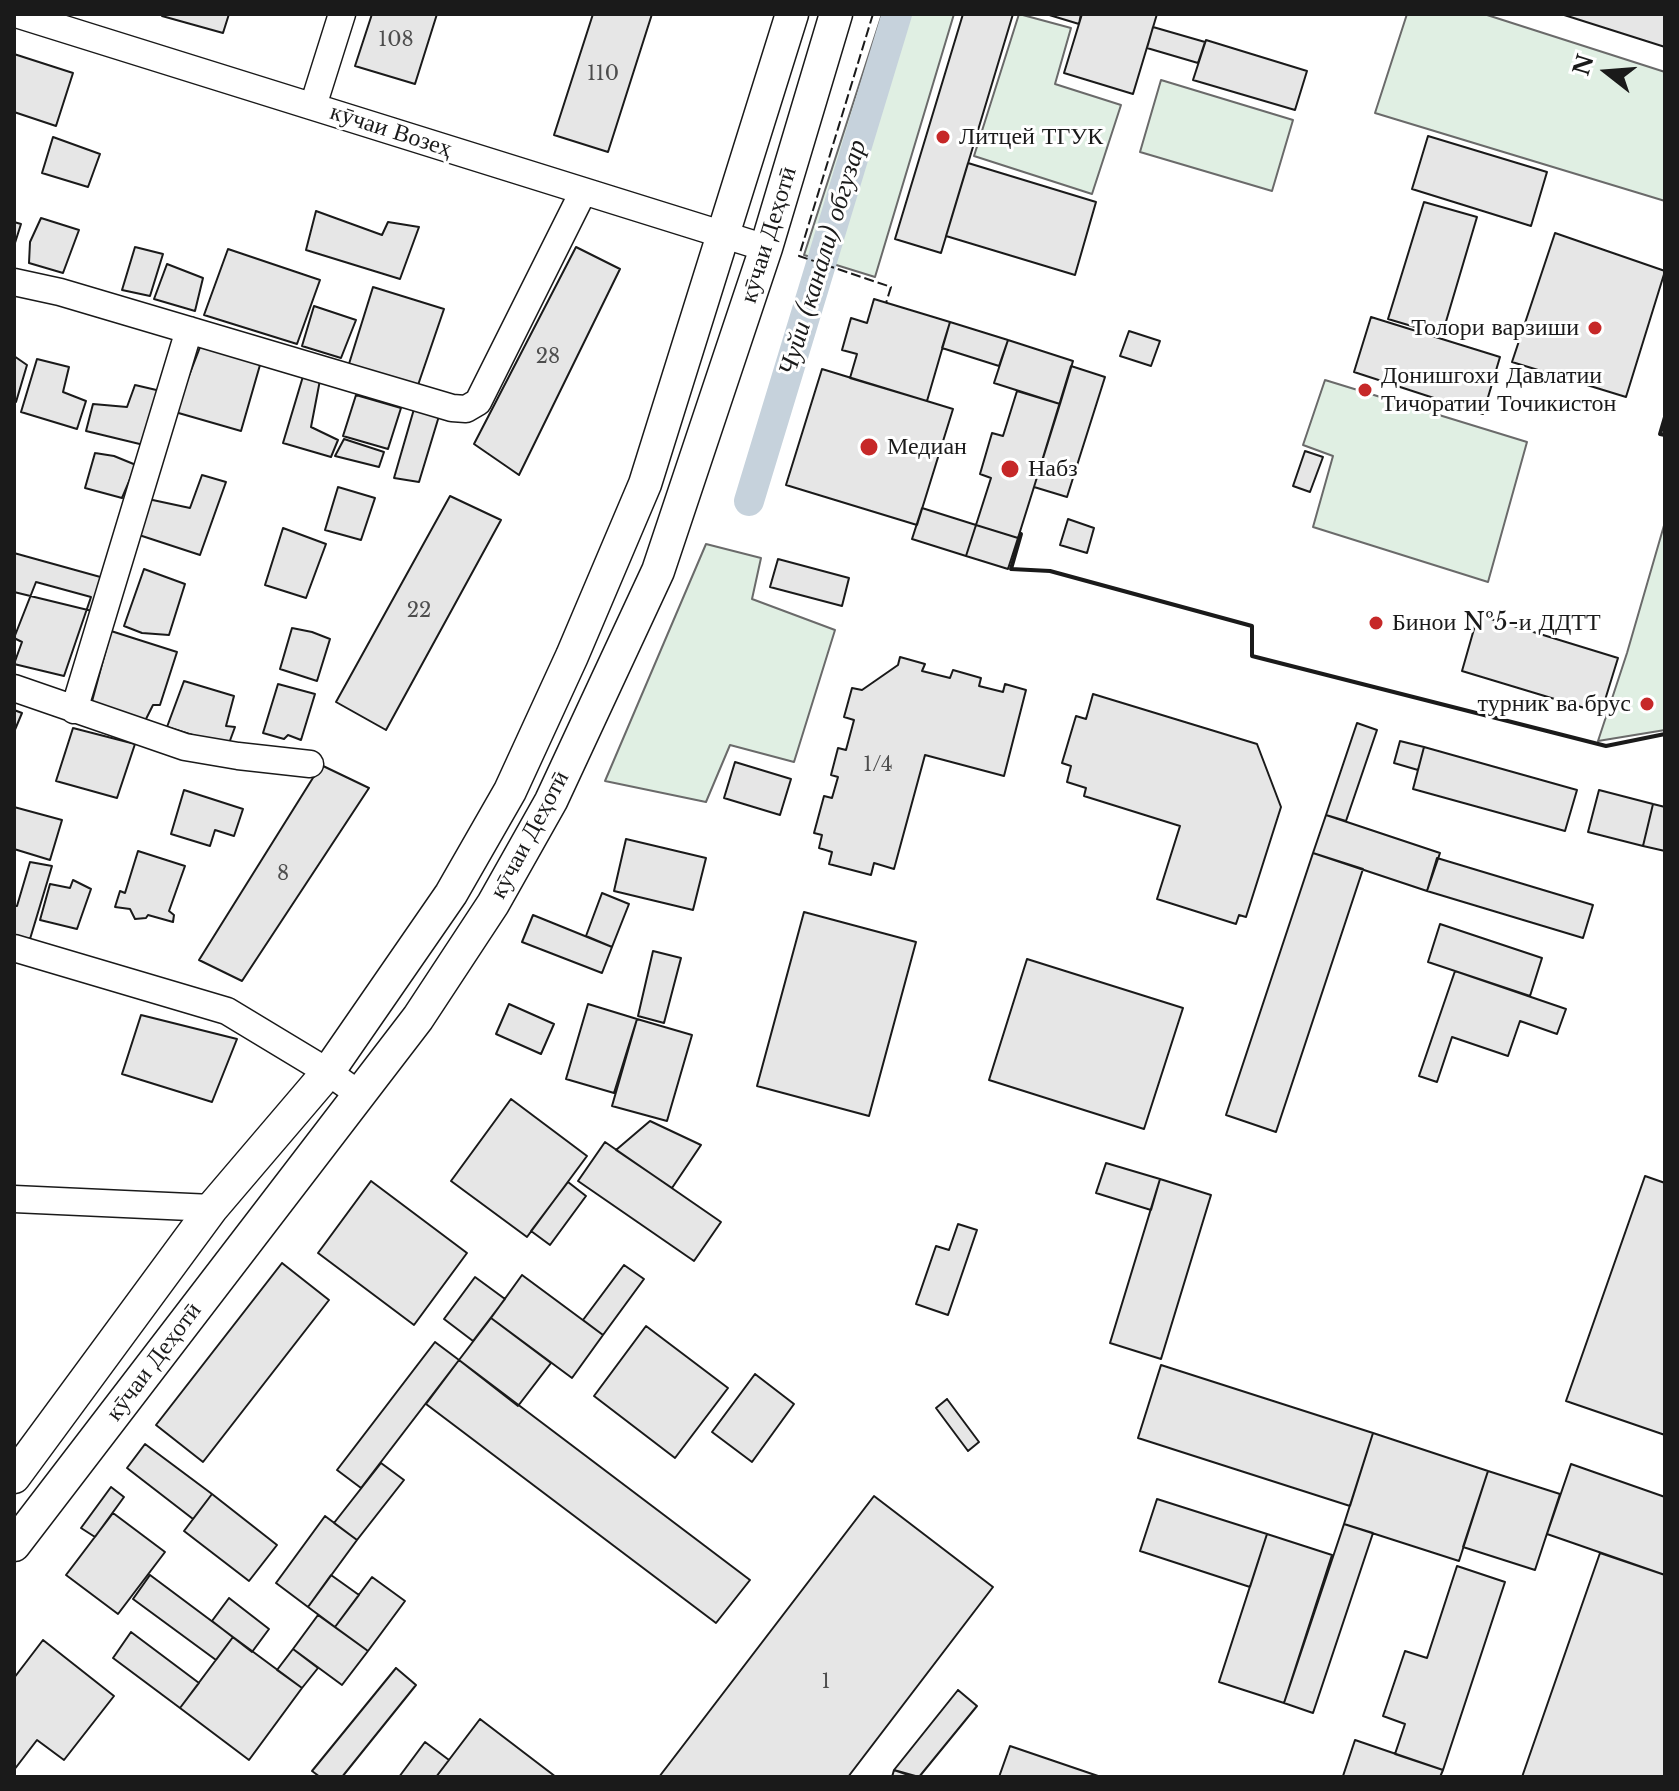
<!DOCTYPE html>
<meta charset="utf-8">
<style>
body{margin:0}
#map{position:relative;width:1679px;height:1791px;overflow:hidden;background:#fff;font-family:"Libre Baskerville",serif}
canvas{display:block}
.frame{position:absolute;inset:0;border:16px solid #1a1a1a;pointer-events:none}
.north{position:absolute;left:1567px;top:32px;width:80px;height:80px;-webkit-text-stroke:6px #fff;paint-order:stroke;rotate:287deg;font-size:22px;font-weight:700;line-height:32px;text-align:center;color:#1a1a1a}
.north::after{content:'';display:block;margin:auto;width:28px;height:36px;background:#1a1a1a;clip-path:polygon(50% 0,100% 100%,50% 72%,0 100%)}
</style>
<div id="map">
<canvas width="1679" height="1791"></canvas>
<div class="frame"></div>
<div class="north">N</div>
</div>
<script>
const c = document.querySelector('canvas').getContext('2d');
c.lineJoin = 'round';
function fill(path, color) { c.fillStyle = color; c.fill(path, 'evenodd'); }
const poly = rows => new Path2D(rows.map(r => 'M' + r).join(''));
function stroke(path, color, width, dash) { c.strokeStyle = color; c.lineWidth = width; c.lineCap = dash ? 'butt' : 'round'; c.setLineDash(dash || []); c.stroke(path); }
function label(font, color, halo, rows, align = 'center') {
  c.font = font + ' "Libre Baskerville",serif'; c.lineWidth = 6; c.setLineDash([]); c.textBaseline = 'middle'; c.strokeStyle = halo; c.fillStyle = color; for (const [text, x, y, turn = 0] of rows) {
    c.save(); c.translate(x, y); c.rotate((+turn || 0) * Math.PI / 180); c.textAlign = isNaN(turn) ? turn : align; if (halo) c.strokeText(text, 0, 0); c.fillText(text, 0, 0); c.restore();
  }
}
const green = poly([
 [882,14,954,14,875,277,804,255,882,14],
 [1019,14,1071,28,1055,84,1121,105,1092,194,974,156,1019,14],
 [1407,14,1484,14,1665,72,1665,201,1375,113,1407,14],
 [1161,80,1293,120,1272,191,1140,152,1161,80],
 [1325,380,1527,442,1488,582,1313,527,1333,456,1303,445,1325,380],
 [1665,522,1665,730,1598,741,1627,653,1665,522],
 [706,544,761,558,752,599,835,630,794,762,730,745,706,802,605,781,706,544]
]);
const canal = poly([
 [749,501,897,14]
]);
const building = poly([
 [162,14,229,14,223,33,162,16,162,14],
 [372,14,437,14,415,84,355,66,372,14],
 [593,14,652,14,608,152,554,135,593,14],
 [963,14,1013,14,941,253,895,239,963,14],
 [1046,14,1081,14,1079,24,1046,14],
 [1082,14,1157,14,1133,94,1064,73,1082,14],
 [1561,14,1665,14,1665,47,1561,14],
 [1153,27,1205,42,1198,63,1147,48,1153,27],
 [1206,40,1307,71,1295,110,1193,80,1206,40],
 [14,54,73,73,56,126,14,112,14,54],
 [1428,136,1547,172,1531,226,1412,189,1428,136],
 [53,137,100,154,88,187,42,173,53,137],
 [968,163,1096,202,1075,275,946,236,968,163],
 [1424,202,1477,217,1442,335,1388,319,1424,202],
 [316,211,382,235,388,222,419,227,400,279,306,250,316,211],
 [41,218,79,230,63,273,29,263,30,242,41,218],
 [14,222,21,224,14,246,14,222],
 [1555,233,1665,271,1626,397,1512,362,1555,233],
 [135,247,163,254,150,296,122,290,135,247],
 [576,247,620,269,519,475,474,444,576,247],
 [228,249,320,280,297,344,204,315,228,249],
 [167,264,203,278,195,311,154,299,167,264],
 [373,287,444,309,417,388,348,367,373,287],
 [874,299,950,322,927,401,850,378,857,354,842,350,851,318,867,323,874,299],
 [314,306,356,320,341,358,302,346,314,306],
 [1371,317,1500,357,1483,414,1354,372,1371,317],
 [950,322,1008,340,999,366,942,348,950,322],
 [1129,331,1160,341,1151,366,1120,356,1129,331],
 [1008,340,1073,361,1060,404,994,383,1008,340],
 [202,342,262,358,241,431,175,412,202,342],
 [14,356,27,365,16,402,14,402,14,356],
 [37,359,69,367,63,392,86,401,77,429,21,412,37,359],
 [1071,366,1105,377,1067,497,1034,487,1071,366],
 [822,369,953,409,917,525,786,485,822,369],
 [304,373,320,380,311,427,338,440,331,457,283,443,304,373],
 [135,385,165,392,148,446,86,431,93,404,127,407,135,385],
 [1017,391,1060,404,1018,538,976,525,991,478,980,474,992,433,1003,436,1017,391],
 [356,395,401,408,388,449,343,436,356,395],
 [414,409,439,416,419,482,394,478,414,409],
 [344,439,384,452,379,467,335,456,344,439],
 [1305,451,1323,457,1310,492,1293,486,1305,451],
 [95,453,114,456,136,465,122,498,85,488,95,453],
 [202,475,226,482,200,555,136,534,148,499,190,508,202,475],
 [338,487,375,498,361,540,325,530,338,487],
 [450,496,501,520,386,730,336,702,450,496],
 [922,508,976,525,966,556,912,539,922,508],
 [1068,519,1094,528,1087,553,1060,545,1068,519],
 [976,525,1018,538,1008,569,966,556,976,525],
 [283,528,326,544,306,598,265,585,283,528],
 [14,553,104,578,92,611,14,592,14,553],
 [778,559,849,578,842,606,770,587,778,559],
 [144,569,185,584,169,635,142,633,124,626,144,569],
 [36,582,91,597,64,676,14,664,22,642,14,638,36,582],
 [1478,615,1618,658,1601,713,1462,671,1478,615],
 [292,628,312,632,330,639,317,681,280,669,292,628],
 [111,631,177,652,160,705,153,705,145,721,91,705,111,631],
 [900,657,925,664,922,671,950,678,953,670,981,678,979,686,1003,692,1005,684,1026,690,1004,776,925,755,894,869,874,863,871,875,829,864,832,852,819,848,822,835,814,833,824,796,832,798,838,777,831,775,838,748,846,750,854,720,844,717,852,688,862,690,898,665,900,657],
 [184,681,234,696,226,726,235,727,228,746,167,727,184,681],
 [278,684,315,694,301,740,288,735,284,739,263,733,278,684],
 [1093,694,1257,744,1281,807,1246,917,1239,915,1236,924,1157,899,1180,826,1084,796,1086,788,1067,782,1071,766,1062,763,1076,716,1086,719,1093,694],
 [14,710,22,713,14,732,14,710],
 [1357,723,1377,730,1346,821,1326,815,1357,723],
 [73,728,135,744,117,798,56,781,73,728],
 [1400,741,1424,747,1418,770,1394,763,1400,741],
 [1424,747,1577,790,1565,831,1413,789,1424,747],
 [735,762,791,779,780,815,724,798,735,762],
 [321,765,369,788,242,981,199,960,321,765],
 [184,790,243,809,234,836,215,830,210,846,171,834,184,790],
 [1599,790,1653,804,1643,846,1588,832,1599,790],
 [1653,804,1665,807,1665,851,1643,846,1653,804],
 [14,807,62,820,50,860,14,849,14,807],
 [1326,815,1440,853,1427,891,1313,853,1326,815],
 [626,839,706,858,693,910,614,891,626,839],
 [138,851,185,866,169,911,174,915,173,922,148,915,146,918,135,919,130,909,115,907,120,891,125,893,138,851],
 [1313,853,1363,869,1276,1132,1226,1115,1313,853],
 [1437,858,1593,905,1583,938,1427,891,1437,858],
 [30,862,52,866,30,939,14,935,14,906,17,906,30,862],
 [73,880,91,889,77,929,40,920,50,884,70,888,73,880],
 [602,893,629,904,612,947,586,936,602,893],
 [804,912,916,942,869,1116,757,1086,804,912],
 [533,915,612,947,602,973,522,942,533,915],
 [1440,924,1542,958,1530,996,1428,962,1440,924],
 [653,951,681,958,664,1023,638,1016,653,951],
 [1027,959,1183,1008,1144,1129,989,1080,1027,959],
 [1455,971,1566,1009,1557,1034,1520,1021,1508,1056,1452,1037,1437,1082,1419,1076,1455,971],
 [509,1004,554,1024,541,1054,496,1034,509,1004],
 [588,1004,637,1019,614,1093,566,1079,588,1004],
 [141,1015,237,1039,212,1102,122,1074,141,1015],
 [637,1019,692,1035,667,1121,612,1106,637,1019],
 [511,1099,587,1156,527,1237,451,1181,511,1099],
 [650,1121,701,1145,672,1188,616,1150,650,1121],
 [605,1142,721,1222,694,1261,578,1181,605,1142],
 [1106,1163,1160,1179,1151,1210,1096,1193,1106,1163],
 [1645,1176,1665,1183,1665,1435,1566,1401,1645,1176],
 [1160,1179,1211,1195,1161,1359,1110,1343,1160,1179],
 [371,1181,467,1253,414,1325,318,1253,371,1181],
 [568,1182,586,1196,550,1245,531,1231,568,1182],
 [958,1224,977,1230,948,1315,916,1304,936,1246,949,1250,958,1224],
 [282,1263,329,1300,203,1462,156,1425,282,1263],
 [624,1265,644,1279,603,1335,583,1320,624,1265],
 [522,1275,603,1335,572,1378,491,1318,522,1275],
 [475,1277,505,1299,473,1341,444,1319,475,1277],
 [491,1318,551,1363,518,1406,459,1360,491,1318],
 [646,1326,728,1388,675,1458,594,1396,646,1326],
 [435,1342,459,1360,361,1488,337,1470,435,1342],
 [459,1360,750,1580,716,1623,426,1404,459,1360],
 [1161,1365,1373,1433,1350,1506,1138,1438,1161,1365],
 [755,1374,794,1404,752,1462,712,1432,755,1374],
 [947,1399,979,1442,968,1451,936,1408,947,1399],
 [1373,1433,1488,1471,1459,1561,1344,1524,1373,1433],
 [145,1444,212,1494,193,1519,127,1468,145,1444],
 [381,1463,404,1480,357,1540,334,1523,381,1463],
 [1571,1464,1665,1497,1665,1575,1547,1534,1571,1464],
 [1488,1471,1560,1494,1535,1570,1463,1547,1488,1471],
 [111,1487,124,1497,95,1537,81,1528,111,1487],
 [212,1494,277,1545,249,1581,184,1531,212,1494],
 [874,1496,993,1587,848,1777,659,1777,874,1496],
 [1157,1499,1267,1534,1250,1587,1140,1551,1157,1499],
 [113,1513,165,1552,118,1614,66,1575,113,1513],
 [325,1516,357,1540,308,1607,276,1583,325,1516],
 [1344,1524,1373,1533,1313,1713,1284,1703,1344,1524],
 [1267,1534,1332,1555,1284,1703,1219,1682,1267,1534],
 [1600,1553,1665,1575,1665,1777,1522,1777,1600,1553],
 [1457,1566,1505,1582,1443,1770,1395,1754,1405,1724,1383,1716,1405,1651,1427,1658,1457,1566],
 [150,1575,233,1637,216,1660,133,1599,150,1575],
 [331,1575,359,1595,335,1627,308,1607,331,1575],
 [372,1577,405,1601,368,1651,335,1627,372,1577],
 [229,1598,269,1629,252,1652,212,1621,229,1598],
 [318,1615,368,1651,342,1685,293,1649,318,1615],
 [131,1632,199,1683,180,1708,113,1658,131,1632],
 [233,1637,302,1688,249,1760,180,1708,233,1637],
 [43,1640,114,1696,64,1760,37,1740,14,1770,14,1678,43,1640],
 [293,1649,318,1668,302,1688,277,1670,293,1649],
 [396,1668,416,1685,342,1777,320,1777,312,1771,396,1668],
 [958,1690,977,1706,919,1777,894,1770,958,1690],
 [480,1719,556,1777,436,1777,480,1719],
 [1355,1740,1443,1770,1440,1777,1343,1776,1355,1740],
 [425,1742,449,1760,436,1777,399,1777,425,1742],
 [1010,1746,1101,1777,999,1777,1010,1746],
 [894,1770,914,1777,892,1777,894,1770]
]);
const minor = poly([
 [16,14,766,248],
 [313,106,342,14],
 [14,282,60,292,452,408,466,409,478,402,583,192],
 [14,688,185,747,238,756,310,764],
 [74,710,189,330],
 [14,948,227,1011,328,1072,359,1094],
 [14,1199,212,1208]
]);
const tertiary = poly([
 [14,1477,212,1208,328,1072,451,894,510,791,572,656,645,484,792,14],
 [14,1545,418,1018,493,904,551,801,658,571,766,248,836,14]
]);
const fence = poly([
 [873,14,799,256,891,287,886,303]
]);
const wall = poly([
 [1665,417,1660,434,1665,435],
 [1021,534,1011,569,1050,571,1252,626,1252,656,1606,746,1665,734]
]);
const markers = [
 [943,137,8,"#c62828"],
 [1595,328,8,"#c62828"],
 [1365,390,8,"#c62828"],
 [869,447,10,"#c62828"],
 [1010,469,10,"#c62828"],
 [1376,623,8,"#c62828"],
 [1647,704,8,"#c62828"]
];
const numberNames = [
 ["108",396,40],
 ["110",603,74],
 ["28",548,357],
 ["22",419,611],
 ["1/4",878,765],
 ["8",283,874],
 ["1",826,1682]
];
const streetNames = [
 ["кӯчаи Возеҳ",391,131,18],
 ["кӯчаи Деҳотӣ",769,235,-73],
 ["кӯчаи Деҳотӣ",530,835,-62],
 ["кӯчаи Деҳотӣ",154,1362,-53]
];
const poiNames = [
 ["Литцей ТГУК",959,137],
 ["Толори варзиши",1579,328,"right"],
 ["Донишгохи Давлатии",1381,376],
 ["Тичоратии Точикистон",1381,404],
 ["Медиан",887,447],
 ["Набз",1028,469],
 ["Бинои №5-и ДДТТ",1392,623],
 ["турник ва брус",1631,704,"right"]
];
const waterNames = [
 ["Чуйи (канали) обгузар",823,258,-73]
];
fill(green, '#e0efe3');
stroke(green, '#6a6a6a', 2);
stroke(canal, '#c6d2dc', 30);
fill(building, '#e6e6e6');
stroke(building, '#1a1a1a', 2);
stroke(minor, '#1a1a1a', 29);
stroke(tertiary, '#1a1a1a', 35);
stroke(minor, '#fff', 26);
stroke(tertiary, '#fff', 32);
stroke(fence, '#1a1a1a', 2, [10, 4]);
stroke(wall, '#1a1a1a', 4);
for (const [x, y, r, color] of markers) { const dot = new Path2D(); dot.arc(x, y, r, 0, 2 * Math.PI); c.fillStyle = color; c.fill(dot); stroke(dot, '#fff', 3); }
label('20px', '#4d4d4d', null, numberNames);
label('24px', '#1a1a1a', '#fff', streetNames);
label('24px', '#1a1a1a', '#fff', poiNames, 'left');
label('italic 26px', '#1a1a1a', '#fff', waterNames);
</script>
